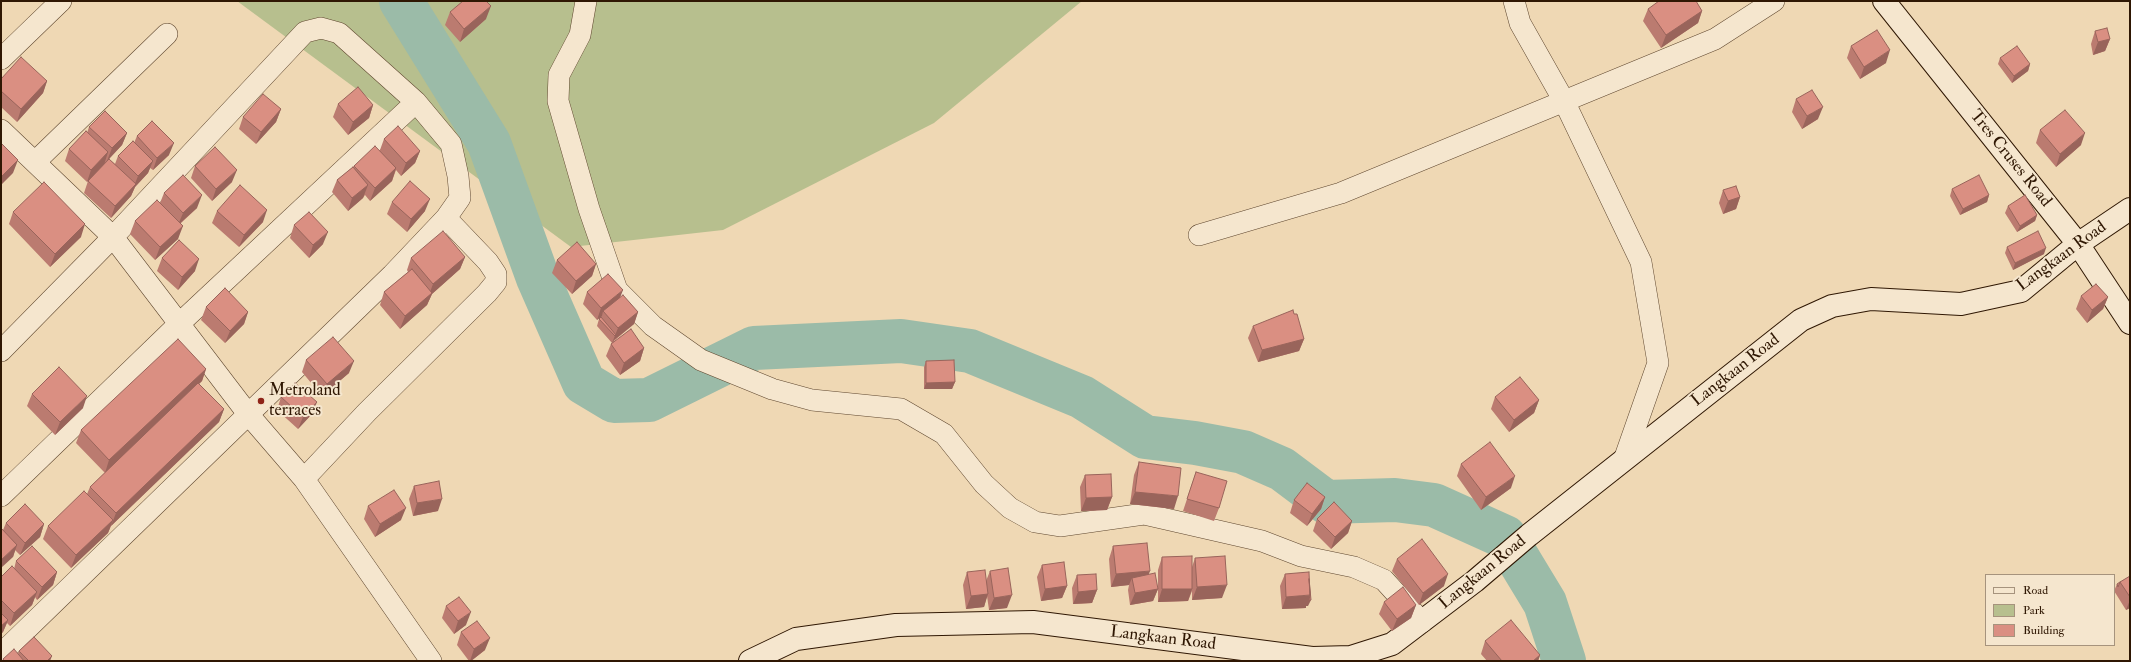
<!DOCTYPE html>
<style>
body{margin:0}
#map{position:relative;width:2131px;height:662px;overflow:hidden;background:#efd8b4;font-family:"IM FELL Double Pica",serif}
canvas{display:block}
.frame{position:absolute;inset:0;border:2px solid #2f1703;pointer-events:none}
.legend{position:absolute;left:1985px;top:574px;width:130px;height:72px;box-sizing:border-box;background:#f5e6ce;border:1px solid #a6937d;margin:0;padding:5px 7px;list-style:none;font-size:12px;color:#2f1703}
.legend li{display:flex;align-items:center;gap:8px;height:20px}
.legend b{width:20px;border:1px solid #a6937d}
</style>
<div id="map">
<canvas width="2131" height="662"></canvas>
<div class="frame"></div>
<ul class="legend">
<li><b style="height:5px;background:#f5e6ce"></b>Road</li>
<li><b style="height:11px;background:#b7bf8e"></b>Park</li>
<li><b style="height:11px;background:#da8f82"></b>Building</li>
</ul>
</div>
<script>
const c = document.querySelector('canvas').getContext('2d');
c.lineJoin = 'round';
function fill(path, color) { c.fillStyle = color; c.fill(path, 'evenodd'); }
const poly = rows => new Path2D(rows.map(r => 'M' + r).join(''));
function stroke(path, color, width, dash) { c.strokeStyle = color; c.lineWidth = width; c.lineCap = dash ? 'butt' : 'round'; c.setLineDash(dash || []); c.stroke(path); }
function label(font, color, halo, rows, align = 'center') {
  c.font = font + ' "IM FELL Double Pica",serif'; c.lineWidth = 4; c.setLineDash([]); c.textBaseline = 'middle'; c.strokeStyle = halo; c.fillStyle = color; for (const [text, x, y, turn = 0] of rows) {
    c.save(); c.translate(x, y); c.rotate((+turn || 0) * Math.PI / 180); c.textAlign = isNaN(turn) ? turn : align; if (halo) c.strokeText(text, 0, 0); c.fillText(text, 0, 0); c.restore();
  }
}
const green = poly([
 [237,1,1082,1,934,123,723,230,571,247]
]);
const river = poly([
 [401,1,489,143,538,278,584,383,614,401,649,400,754,348,901,341,970,351,1082,397,1145,437,1195,443,1243,452,1282,469,1326,502,1395,500,1434,505,1505,537,1545,603,1564,661]
]);
const street = poly([
 [586,1,580,35,559,75,558,101,589,209,617,290,653,326,701,360,772,389,812,400,901,409,944,434,984,484,1010,508,1035,522,1060,526,1144,514,1262,541,1301,556,1354,567,1384,580,1422,622],
 [1514,1,1520,23,1564,101,1641,262,1658,363,1624,460],
 [1,59,61,1],
 [1,130,113,237,248,414,304,479,431,661],
 [35,162,167,34],
 [1199,235,1341,193,1715,39,1774,1],
 [1,351,113,237,305,32,321,28,339,33,416,102,451,144,458,176,460,198,446,218,392,275,1,654],
 [304,479,367,412,487,293,496,282,496,274,488,262,446,218],
 [1,496,180,323,416,102]
]);
const secondary = poly([
 [1884,1,2078,244,2130,323],
 [750,661,796,639,896,625,1033,622,1312,658,1351,657,1392,644,1475,581,1529,535,1801,320,1832,306,1871,299,1961,304,2021,291,2078,244,2130,209]
]);
const wall = poly([
 [1648,9,1702,11,1698,23,1661,48,1643,21],
 [450,12,486,19,460,42,445,25],
 [2095,31,2110,39,2105,51,2093,55,2091,44],
 [1851,46,1886,63,1860,79,1847,58],
 [2000,58,2030,64,2028,71,2012,83,1998,64],
 [1,79,47,81,43,93,17,122,1,107],
 [1796,99,1818,119,1802,129,1792,112],
 [338,104,373,105,369,118,348,135,333,117],
 [281,109,276,122,256,144,239,129,243,117],
 [89,127,127,133,122,145,109,159,115,164,118,156,134,143,137,136,169,155,153,170,150,168,148,173,135,187,131,196,111,218,84,193,88,181,87,182,65,161,69,149,87,133],
 [2040,130,2081,145,2056,167,2036,143],
 [384,139,420,151,415,163,401,176,396,170,392,181,370,201,365,195,363,198,348,211,332,192,337,180,353,167,354,166,380,150],
 [195,166,232,182,212,201,191,178],
 [1952,189,1989,195,1987,202,1960,215,1950,196],
 [1723,190,1740,197,1736,209,1723,214,1719,203],
 [164,193,197,208,180,224,178,239,155,260,130,234,135,221,160,203],
 [392,202,425,211,407,232,387,214],
 [2008,206,2037,215,2035,221,2017,232,2005,213],
 [217,211,263,222,239,247,212,223],
 [13,212,81,237,50,267,9,224],
 [294,225,323,244,309,258,290,238],
 [2007,247,2044,254,2013,270,2005,253],
 [465,257,460,269,432,294,427,305,400,329,380,305,384,292,408,272,407,270,411,258],
 [162,258,195,271,178,290,157,271],
 [557,260,596,264,592,276,572,294,552,273],
 [587,292,620,297,638,312,634,324,614,341,644,348,640,361,620,375,606,356,611,344,612,343,597,326,599,319,602,316,597,320,583,304],
 [2081,296,2108,297,2103,309,2087,323,2076,309],
 [206,307,248,312,244,324,225,343,201,320],
 [1253,326,1304,339,1299,351,1258,362,1248,338],
 [306,360,349,373,322,396,302,372],
 [926,361,955,382,952,389,924,389,924,367],
 [206,369,202,381,199,384,224,409,219,422,111,526,108,533,71,568,43,539,48,526,87,494,90,487,105,473,76,443,81,430],
 [32,394,83,408,55,435,27,406],
 [281,397,312,414,298,429,277,410],
 [1495,397,1539,400,1534,413,1509,432,1491,409],
 [1139,462,1174,509,1130,504,1134,475],
 [1461,464,1511,488,1481,510,1457,476],
 [1196,472,1219,508,1214,521,1183,511],
 [1085,475,1112,497,1107,510,1081,511,1080,487],
 [414,486,438,511,413,516,409,499],
 [1325,497,1321,509,1307,526,1290,513,1294,500],
 [368,506,401,520,375,537,364,519],
 [1317,519,1352,521,1348,533,1331,549,1313,531],
 [6,523,44,524,40,537,20,555,15,550,13,557,3,530],
 [1113,546,1148,575,1158,588,1158,570,1162,557,1192,567,1195,558,1222,598,1192,600,1192,591,1188,601,1158,602,1158,589,1153,601,1130,605,1128,590,1129,585,1111,587,1109,559],
 [1397,559,1444,586,1419,605,1392,571],
 [16,561,57,572,53,585,37,600,35,597,32,605,10,626,7,623,3,632,1,634,1,577,14,569],
 [1042,565,1067,586,1062,598,1041,601,1037,577],
 [990,571,1007,608,989,610,987,596,984,607,966,609,963,585,967,572,986,581],
 [1285,574,1308,606,1306,606,1306,608,1282,609,1280,586],
 [1077,575,1097,590,1092,603,1073,604,1072,588],
 [2130,576,2130,608,2126,610,2116,594,2114,591,2117,584],
 [1384,602,1416,605,1411,618,1392,631,1379,614],
 [446,606,466,625,454,634,442,618],
 [461,632,485,650,471,661,469,661,457,645],
 [1485,641,1540,655,1538,661,1487,661,1481,654],
 [19,651,50,661,2,661,3,659,18,654]
]);
const shadedWall = poly([
 [491,6,486,19,460,42,464,29],
 [1702,11,1698,23,1661,48,1666,35],
 [2110,39,2105,51,2093,55,2098,42],
 [1890,50,1886,63,1860,79,1864,67],
 [2030,64,2028,71,2012,83,2014,76],
 [47,81,43,93,17,122,21,109],
 [373,105,369,118,348,135,353,122],
 [1823,107,1818,119,1802,129,1807,116],
 [281,109,276,122,256,144,261,132],
 [127,133,122,145,107,161,112,148],
 [2085,133,2081,145,2056,167,2060,154],
 [174,143,169,155,153,170,157,158],
 [420,151,415,163,401,176,406,163],
 [108,152,104,165,87,182,91,170],
 [18,160,13,173,1,185,1,178,2,176],
 [153,161,148,173,135,187,131,196,111,218,115,206,134,186,138,176],
 [396,168,392,181,370,201,375,188],
 [237,170,232,182,212,201,216,189],
 [368,185,363,198,348,211,352,198],
 [202,195,197,208,178,225,183,213],
 [1989,195,1987,202,1960,215,1963,209],
 [1740,197,1736,209,1723,214,1728,201],
 [430,199,425,211,407,232,411,219],
 [267,210,263,222,239,247,244,235],
 [2037,215,2035,221,2017,232,2020,226],
 [85,224,81,237,50,267,55,254],
 [183,226,178,239,155,260,160,247],
 [328,232,323,244,309,258,313,245],
 [2046,248,2044,254,2013,270,2015,263],
 [465,257,460,269,432,294,427,305,400,329,405,316,429,295,433,284],
 [199,259,195,271,178,290,182,277],
 [596,264,592,276,572,294,576,281],
 [623,290,618,303,603,311,602,316,597,320,601,308],
 [2108,297,2103,309,2087,323,2092,310],
 [248,312,244,324,225,343,230,331],
 [638,312,634,324,614,340,612,343,618,328],
 [1304,339,1299,351,1258,362,1262,350],
 [644,348,640,361,620,375,624,363],
 [354,361,349,373,322,396,327,384],
 [206,369,202,381,105,473,109,460],
 [955,382,952,389,924,389,926,383],
 [87,396,83,408,55,435,60,422],
 [1539,400,1534,413,1509,432,1514,420],
 [317,402,312,414,298,429,303,417],
 [224,409,219,422,111,526,116,513],
 [1515,476,1511,488,1481,510,1486,497],
 [1135,492,1178,496,1174,509,1130,504],
 [1112,497,1107,510,1081,511,1086,498],
 [1325,497,1321,509,1307,526,1312,514],
 [442,499,438,511,413,516,417,503],
 [406,508,401,520,375,537,380,524],
 [113,520,108,533,71,568,76,555],
 [1352,521,1348,533,1331,549,1335,537],
 [44,524,40,537,20,555,25,543],
 [17,545,13,557,1,568,1,560],
 [1150,571,1145,584,1132,578,1129,585,1111,587,1116,574],
 [57,572,53,585,37,600,42,587],
 [1448,574,1444,586,1419,605,1423,593],
 [1227,585,1222,598,1192,600,1197,587],
 [1067,586,1062,598,1041,601,1045,589],
 [1158,589,1153,601,1130,605,1135,593],
 [1162,589,1192,589,1188,601,1158,602],
 [1097,590,1092,603,1073,604,1078,592],
 [37,592,32,605,10,626,14,613],
 [988,594,984,607,966,609,971,596],
 [1012,595,1007,608,989,610,994,598],
 [1310,595,1311,600,1308,606,1306,606,1306,608,1282,609,1286,597],
 [2130,600,2130,608,2126,610],
 [1416,605,1411,618,1392,631,1397,619],
 [471,612,466,625,454,634,458,621],
 [8,620,3,632,1,634,1,626],
 [490,638,485,650,471,661,470,661,474,649],
 [1540,655,1538,661,1533,661],
 [52,656,50,661,47,661]
]);
const building = poly([
 [463,1,486,1,491,6,464,29,450,12,463,1],
 [1659,1,1696,1,1702,11,1666,35,1648,9,1659,1],
 [2107,28,2110,39,2098,42,2095,31,2107,28],
 [1877,30,1890,50,1864,67,1851,46,1877,30],
 [2017,46,2030,64,2014,76,2000,58,2017,46],
 [21,57,47,81,21,109,1,91,1,79,21,57],
 [358,87,373,105,353,122,338,104,358,87],
 [1812,90,1823,107,1807,116,1796,99,1812,90],
 [263,94,281,109,261,132,243,117,263,94],
 [2065,110,2085,133,2060,154,2040,130,2065,110],
 [105,111,127,133,112,148,89,127,105,111],
 [152,121,174,143,157,158,137,136,152,121],
 [398,126,420,151,406,163,384,139,398,126],
 [86,131,108,152,91,170,69,149,86,131],
 [133,141,153,161,138,176,118,156,133,141],
 [1,143,18,160,2,176,1,175,1,143],
 [375,146,396,168,375,188,354,166,375,146],
 [215,147,237,170,216,189,195,166,215,147],
 [109,159,136,184,115,206,88,181,109,159],
 [353,167,368,185,352,198,337,180,353,167],
 [183,175,202,195,183,213,164,193,183,175],
 [1979,175,1989,195,1963,209,1952,189,1979,175],
 [410,181,430,199,411,219,392,202,410,181],
 [44,182,85,224,55,254,13,212,44,182],
 [240,185,267,210,244,235,217,211,240,185],
 [1736,186,1740,197,1728,201,1723,190,1736,186],
 [2025,195,2037,215,2020,226,2008,206,2025,195],
 [157,200,183,226,160,247,135,221,157,200],
 [309,212,328,232,313,245,294,225,309,212],
 [443,231,465,257,433,284,411,258,443,231],
 [2038,231,2046,248,2015,263,2007,247,2038,231],
 [179,240,199,259,182,277,162,258,179,240],
 [577,242,596,264,576,281,557,260,577,242],
 [412,269,432,293,405,316,384,292,412,269],
 [608,274,623,290,601,308,587,292,608,274],
 [2096,284,2108,297,2092,310,2081,296,2096,284],
 [225,288,248,312,230,331,206,307,225,288],
 [623,295,638,312,618,328,603,311,623,295],
 [1293,310,1294,314,1297,314,1304,339,1262,350,1253,326,1293,310],
 [601,317,616,335,615,336,599,319,601,317],
 [631,329,644,348,624,363,611,344,631,329],
 [333,337,354,361,327,384,306,360,333,337],
 [178,339,206,369,109,460,81,430,178,339],
 [954,360,955,382,926,383,926,361,954,360],
 [59,367,87,396,60,422,32,394,59,367],
 [1520,377,1539,400,1514,420,1495,397,1520,377],
 [198,383,224,409,116,513,90,487,198,383],
 [295,383,317,402,303,417,281,397,295,383],
 [1490,442,1515,476,1486,497,1461,464,1490,442],
 [1139,462,1181,468,1178,496,1135,492,1139,462],
 [1196,472,1227,481,1219,508,1187,499,1196,472],
 [1111,474,1112,497,1086,498,1085,475,1111,474],
 [439,481,442,499,417,503,414,486,439,481],
 [1307,483,1325,497,1312,514,1294,500,1307,483],
 [394,490,406,508,380,524,368,506,394,490],
 [84,491,113,520,76,555,48,526,84,491],
 [1334,502,1352,521,1335,537,1317,519,1334,502],
 [25,504,44,524,25,543,6,523,25,504],
 [1,528,17,545,1,560,1,528],
 [1422,539,1448,574,1423,593,1397,559,1422,539],
 [1147,543,1150,571,1116,574,1113,546,1147,543],
 [32,546,57,572,42,587,16,561,32,546],
 [1192,556,1192,589,1162,589,1162,557,1192,556],
 [1225,556,1227,585,1197,587,1195,558,1225,556],
 [1064,562,1067,586,1045,589,1042,565,1064,562],
 [12,566,37,592,14,613,1,600,1,577,12,566],
 [1008,568,1012,595,994,598,990,571,1008,568],
 [985,570,988,594,971,596,967,572,985,570],
 [1309,572,1310,595,1286,597,1285,574,1309,572],
 [1155,573,1158,589,1135,593,1132,578,1155,573],
 [1096,574,1097,590,1078,592,1077,575,1096,574],
 [2130,576,2130,597,2120,582,2130,576],
 [1309,579,1311,600,1309,600,1310,595,1309,579],
 [2120,582,2118,587,2117,584,2120,582],
 [1403,587,1416,605,1397,619,1384,602,1403,587],
 [459,597,471,612,458,621,446,606,459,597],
 [1,613,8,620,1,626,1,613],
 [1511,620,1540,655,1533,661,1502,661,1485,641,1511,620],
 [477,621,490,638,474,649,461,632,477,621],
 [34,637,52,656,47,661,29,661,19,651,34,637],
 [14,649,24,661,5,661,3,659,14,649]
]);
const markers = [
 [261,401,4,"#8f2418"]
];
const streetNames = [
 ["Tres Cruses Road",2010,159,51],
 ["Langkaan Road",2062,257,-36],
 ["Langkaan Road",1736,371,-38],
 ["Langkaan Road",1483,573,-39],
 ["Langkaan Road",1163,639,7]
];
const poiNames = [
 ["Metroland",269,391],
 ["terraces",269,411]
];
fill(green, '#b7bf8e');
stroke(river, '#9bbba8', 44);
stroke(street, '#5f472f', 22);
stroke(secondary, '#2f1703', 24);
stroke(street, '#f5e6ce', 21);
stroke(secondary, '#f5e6ce', 22);
fill(wall, '#bb7b70');
fill(shadedWall, '#99645b');
fill(building, '#da8f82');
stroke(building, '#99645b', 1);
for (const [x, y, r, color] of markers) { const dot = new Path2D(); dot.arc(x, y, r, 0, 2 * Math.PI); c.fillStyle = color; c.fill(dot); stroke(dot, '#f5e6ce', 1.5); }
label('17px', '#2f1703', '#f5e6ce', streetNames);
label('17px', '#2f1703', '#f5e6ce', poiNames, 'left');
</script>
